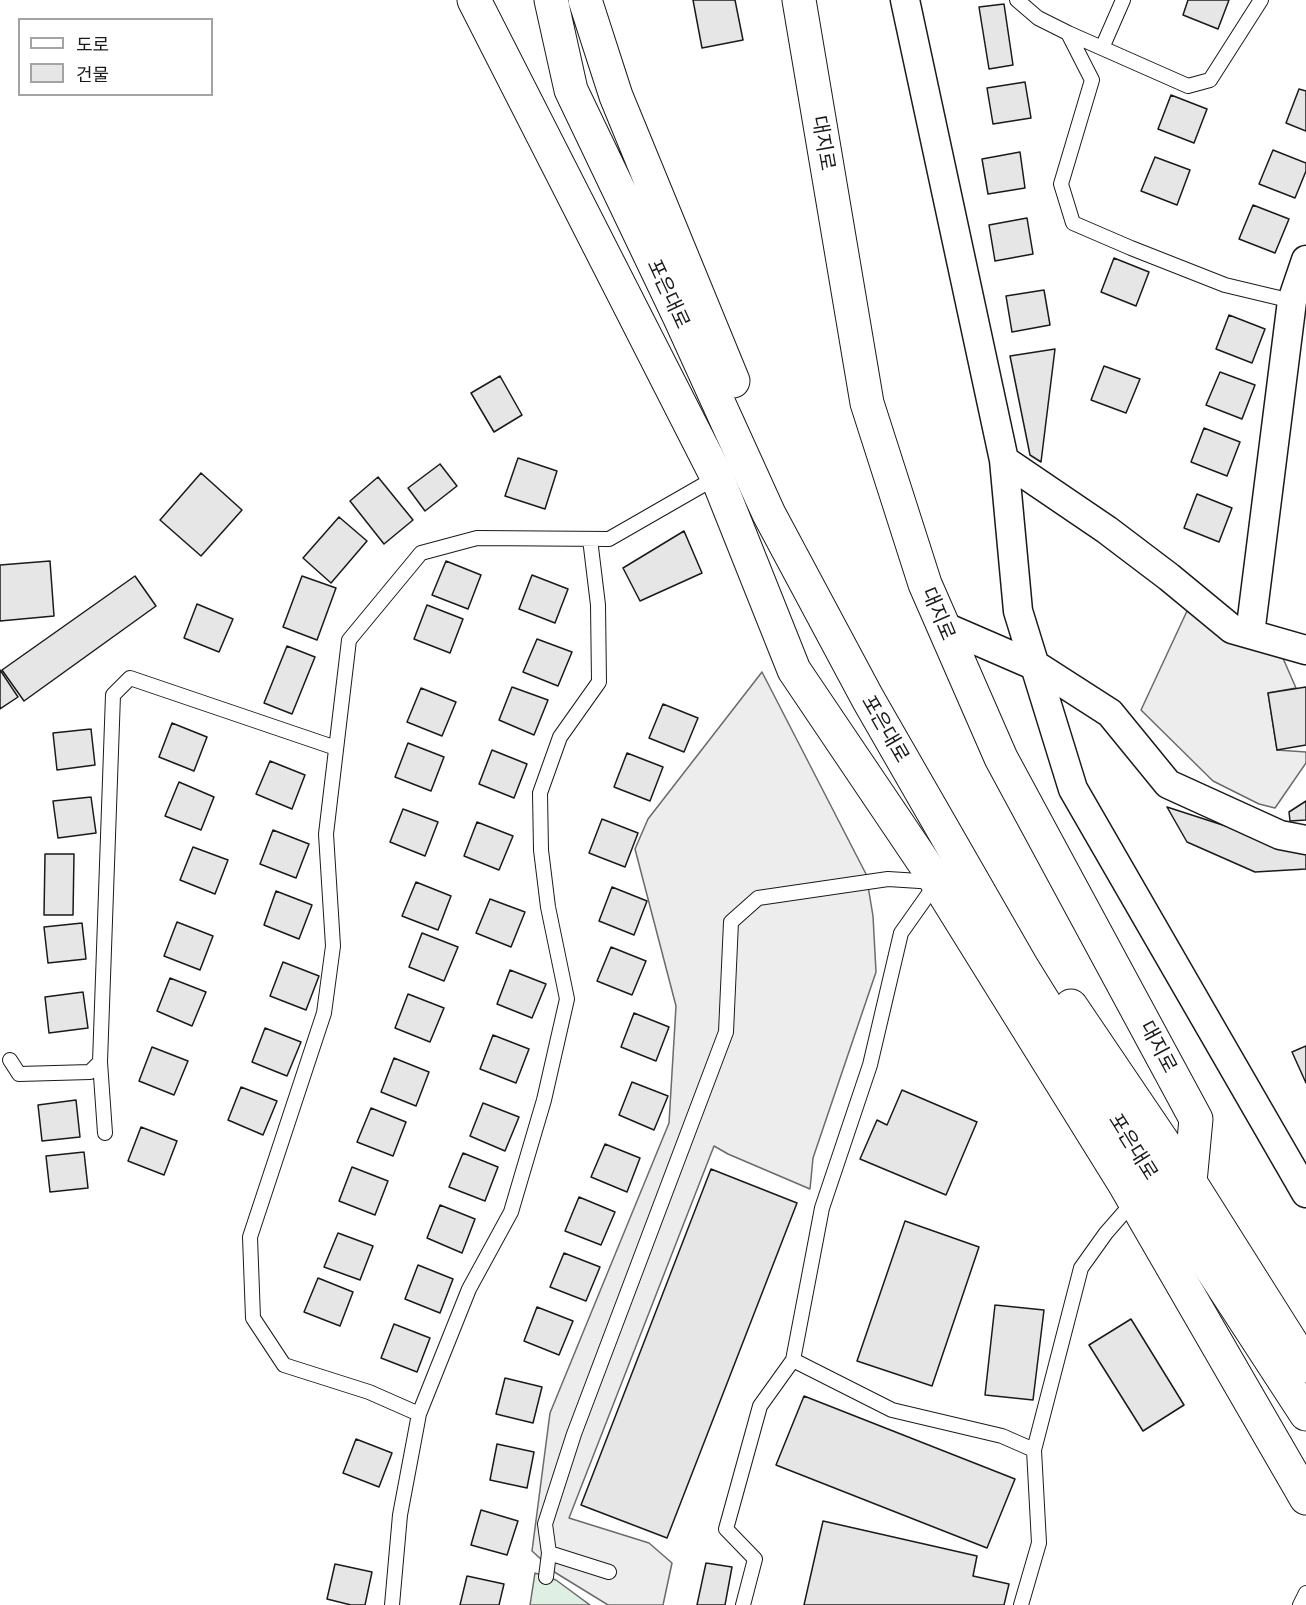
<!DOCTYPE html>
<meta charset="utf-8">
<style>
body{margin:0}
#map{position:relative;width:1306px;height:1605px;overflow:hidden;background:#fff;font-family:"Crimson Pro","Noto Sans KR",serif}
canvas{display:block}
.legend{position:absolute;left:18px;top:18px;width:195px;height:78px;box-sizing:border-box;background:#fff;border:2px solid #a3a3a3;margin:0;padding:8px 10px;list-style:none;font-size:18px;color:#1a1a1a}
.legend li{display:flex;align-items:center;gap:12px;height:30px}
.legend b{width:30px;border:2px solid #a3a3a3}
</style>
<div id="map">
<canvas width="1306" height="1605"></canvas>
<ul class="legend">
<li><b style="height:8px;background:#fff"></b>도로</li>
<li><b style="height:16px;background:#e6e6e6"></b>건물</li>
</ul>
</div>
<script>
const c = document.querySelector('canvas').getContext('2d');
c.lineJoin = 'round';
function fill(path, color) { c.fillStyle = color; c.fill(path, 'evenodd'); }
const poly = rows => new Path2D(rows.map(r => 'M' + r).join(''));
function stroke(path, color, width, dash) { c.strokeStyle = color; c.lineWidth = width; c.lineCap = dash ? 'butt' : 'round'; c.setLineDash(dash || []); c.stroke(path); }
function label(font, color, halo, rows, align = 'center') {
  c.font = font + ' "Crimson Pro","Noto Sans KR",serif'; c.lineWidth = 4.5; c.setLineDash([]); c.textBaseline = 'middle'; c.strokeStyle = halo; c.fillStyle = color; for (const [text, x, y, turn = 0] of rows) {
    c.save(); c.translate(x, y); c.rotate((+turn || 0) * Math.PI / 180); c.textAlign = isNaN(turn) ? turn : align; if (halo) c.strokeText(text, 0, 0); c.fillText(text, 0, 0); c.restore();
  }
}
const green = poly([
 [535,1573,556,1580,590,1605,530,1605,535,1573]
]);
const parking = poly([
 [1187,611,1282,656,1296,688,1268,693,1277,750,1306,752,1306,763,1275,808,1259,804,1213,781,1141,710,1187,611],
 [762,672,866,874,873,916,876,972,813,1158,810,1189,728,1154,714,1146,569,1518,649,1543,672,1563,663,1605,608,1605,556,1573,532,1551,550,1413,669,1123,676,1006,635,849,648,819,762,672]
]);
const building = poly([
 [693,0,735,0,743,40,702,48,693,0],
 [1188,0,1229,0,1218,29,1183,15,1188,0],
 [1004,4,1013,65,989,69,979,7,1004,4],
 [1025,82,1031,118,993,124,987,88,1025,82],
 [1299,89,1306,91,1306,131,1286,123,1299,89],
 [1171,95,1207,109,1194,143,1158,129,1171,95],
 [1273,150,1306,163,1306,171,1295,198,1259,184,1273,150],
 [1020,152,1025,188,988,194,982,159,1020,152],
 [1155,157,1190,170,1177,205,1141,191,1155,157],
 [1253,205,1289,219,1275,253,1239,239,1253,205],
 [1027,218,1033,254,995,261,989,225,1027,218],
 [1114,258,1149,272,1136,306,1101,292,1114,258],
 [1044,290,1050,325,1012,332,1006,296,1044,290],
 [1229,315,1265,329,1252,363,1216,349,1229,315],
 [1055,349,1041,462,1030,455,1010,356,1055,349],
 [1104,366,1140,379,1126,413,1091,400,1104,366],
 [1220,372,1255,385,1242,419,1206,405,1220,372],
 [500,376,522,415,494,432,471,393,500,376],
 [1204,428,1240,442,1227,476,1191,462,1204,428],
 [518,458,557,471,545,509,505,496,518,458],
 [440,464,457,486,425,511,408,488,440,464],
 [201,473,242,510,201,556,160,520,201,473],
 [378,477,413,520,384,544,350,501,378,477],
 [1197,494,1232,508,1219,542,1184,528,1197,494],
 [339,517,367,541,331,583,303,558,339,517],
 [684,531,702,573,640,601,623,568,684,531],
 [50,561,54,616,0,621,0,565,50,561],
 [446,561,481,575,468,609,432,595,446,561],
 [532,575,568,589,555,623,519,609,532,575],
 [135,576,156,606,24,701,2,670,135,576],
 [302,576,336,588,317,640,283,627,302,576],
 [197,604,233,619,219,652,184,638,197,604],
 [427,605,463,619,450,653,414,639,427,605],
 [537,639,572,652,558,686,523,672,537,639],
 [287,646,315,657,292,714,264,703,287,646],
 [0,670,18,697,0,709,0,670],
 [512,687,548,700,534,735,499,720,512,687],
 [1306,687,1306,745,1277,750,1268,693,1306,687],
 [421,688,456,702,442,736,407,722,421,688],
 [663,704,698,718,684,752,649,738,663,704],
 [172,723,207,737,194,771,159,757,172,723],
 [91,729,95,765,57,770,53,733,91,729],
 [408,743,444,757,431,791,395,777,408,743],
 [492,750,527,764,514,798,479,784,492,750],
 [627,753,663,767,650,801,614,787,627,753],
 [270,761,305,775,292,809,256,794,270,761],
 [179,782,214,797,201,830,165,816,179,782],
 [91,797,96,833,58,838,53,801,91,797],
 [1306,801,1306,820,1290,821,1289,812,1306,801],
 [1167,807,1306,852,1306,869,1255,872,1187,842,1167,807],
 [403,809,438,822,425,856,390,842,403,809],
 [602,819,638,833,625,867,589,853,602,819],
 [477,822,513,836,499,870,464,856,477,822],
 [273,830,309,844,296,878,260,864,273,830],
 [193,847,228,860,215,894,180,880,193,847],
 [45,854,74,854,73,915,44,915,45,854],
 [416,882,451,896,438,930,402,916,416,882],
 [612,887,647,901,634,935,599,921,612,887],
 [276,891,312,905,299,939,264,925,276,891],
 [490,899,525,912,511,947,476,933,490,899],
 [177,922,213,936,200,970,164,956,177,922],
 [82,923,86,959,48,963,44,927,82,923],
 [422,933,458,947,444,981,409,967,422,933],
 [611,947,646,961,632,995,597,981,611,947],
 [283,962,319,976,306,1010,270,996,283,962],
 [510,970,546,984,532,1018,497,1004,510,970],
 [170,978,206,992,192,1026,157,1011,170,978],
 [83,992,88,1028,49,1033,45,997,83,992],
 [408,994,444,1008,430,1042,395,1028,408,994],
 [634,1013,669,1027,656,1061,621,1047,634,1013],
 [265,1028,301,1042,287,1076,252,1062,265,1028],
 [493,1035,529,1049,516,1083,480,1069,493,1035],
 [1306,1046,1306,1083,1292,1052,1306,1046],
 [152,1047,188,1061,174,1095,139,1081,152,1047],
 [394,1058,429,1072,416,1106,381,1092,394,1058],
 [632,1082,668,1096,654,1130,619,1115,632,1082],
 [241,1087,277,1101,263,1135,228,1120,241,1087],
 [902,1090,977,1122,946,1195,860,1159,877,1120,887,1125,902,1090],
 [76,1100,80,1137,42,1141,38,1105,76,1100],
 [483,1103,519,1117,505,1151,470,1136,483,1103],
 [371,1108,406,1122,393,1156,357,1142,371,1108],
 [141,1127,177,1141,164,1175,128,1161,141,1127],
 [605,1144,640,1158,627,1192,591,1177,605,1144],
 [84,1152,88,1188,50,1192,46,1156,84,1152],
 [463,1153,498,1167,485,1201,449,1187,463,1153],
 [352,1167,388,1181,375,1215,339,1201,352,1167],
 [711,1169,797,1203,667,1538,581,1505,711,1169],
 [579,1197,615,1212,601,1245,565,1231,579,1197],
 [440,1205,475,1219,462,1253,427,1238,440,1205],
 [905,1221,979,1247,932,1386,857,1361,905,1221],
 [338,1233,373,1246,360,1280,324,1267,338,1233],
 [564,1253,600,1267,586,1301,550,1287,564,1253],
 [418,1265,453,1279,440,1313,405,1299,418,1265],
 [318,1278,353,1292,340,1326,304,1312,318,1278],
 [995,1305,1044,1310,1033,1400,985,1395,995,1305],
 [537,1307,573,1321,559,1355,524,1341,537,1307],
 [1131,1319,1184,1405,1143,1431,1089,1345,1131,1319],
 [394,1324,430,1338,417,1372,381,1358,394,1324],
 [505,1378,542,1387,533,1423,496,1414,505,1378],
 [804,1396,1015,1479,987,1548,776,1465,804,1396],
 [356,1439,392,1453,379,1487,343,1473,356,1439],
 [497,1444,534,1452,527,1488,490,1480,497,1444],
 [481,1510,518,1521,507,1555,471,1545,481,1510],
 [823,1521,977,1556,973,1576,1009,1584,1004,1605,804,1605,823,1521],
 [706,1563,732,1567,725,1605,697,1605,706,1563],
 [335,1564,372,1572,365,1605,351,1605,327,1599,335,1564],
 [467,1576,504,1584,499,1605,460,1605,467,1576]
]);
const lane = poly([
 [1017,0,1038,18,1068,33,1092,80,1061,184,1073,223,1131,248,1225,285,1292,301],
 [1068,33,1188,86,1210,80,1261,0],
 [1102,48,1123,0],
 [10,1060,19,1074,90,1072,100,1062,113,695,130,678,336,748],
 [100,1062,105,1133],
 [793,1360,892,1410,1002,1436,1034,1450,1039,1543,1021,1605],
 [419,1414,369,1392,284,1365,253,1318,250,1237,324,1013,333,946,326,834,349,640,421,553,477,538,609,539,717,477],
 [1034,1450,1081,1268,1106,1233,1134,1201],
 [609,1572,549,1553,545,1524,574,1434,726,1032,731,922,758,898,888,879,935,882],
 [546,1577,549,1553],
 [392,1605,400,1515,419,1414,469,1289,511,1212,544,1100,567,999,548,907,541,850,540,793,560,737,599,682,598,605,590,539],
 [743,1605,755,1559,726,1529,760,1406,793,1360,822,1208,870,1065,901,933,937,882],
 [1300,1605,1306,1593]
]);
const street = poly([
 [905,0,1004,460,1018,611,1073,789,1306,1193],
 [1004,460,1107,530,1169,577,1232,629,1306,650],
 [943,626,1040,668,1110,713,1168,784,1280,835,1306,840],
 [1250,634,1292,301,1306,260]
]);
const secondary = poly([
 [474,0,717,477,794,670,937,882,1124,1183,1306,1498],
 [799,0,867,403,925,584,1001,758,1196,1119,1190,1182]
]);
const highway = poly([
 [551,0,571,90,680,318,769,514,868,699,1022,967,1164,1196,1306,1414],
 [585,0,616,96,733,381],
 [1071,1006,1190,1182,1306,1366]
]);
const streetNames = [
 ["대지로",823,143,80],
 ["포은대로",668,294,65],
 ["대지로",938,614,67],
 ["포은대로",885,729,60],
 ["대지로",1158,1047,62],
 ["포은대로",1133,1147,58]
];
fill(green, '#e0efe3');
stroke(green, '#6a6a6a', 1.5);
fill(parking, '#ededed');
stroke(parking, '#6a6a6a', 1.5);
fill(building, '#e6e6e6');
stroke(building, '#1a1a1a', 1.5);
stroke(lane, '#1a1a1a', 16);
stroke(street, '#1a1a1a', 31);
stroke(secondary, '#1a1a1a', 35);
stroke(highway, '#1a1a1a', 35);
stroke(lane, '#fff', 14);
stroke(street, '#fff', 28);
stroke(secondary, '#fff', 33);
stroke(highway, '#fff', 33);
label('20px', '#1a1a1a', '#fff', streetNames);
</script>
